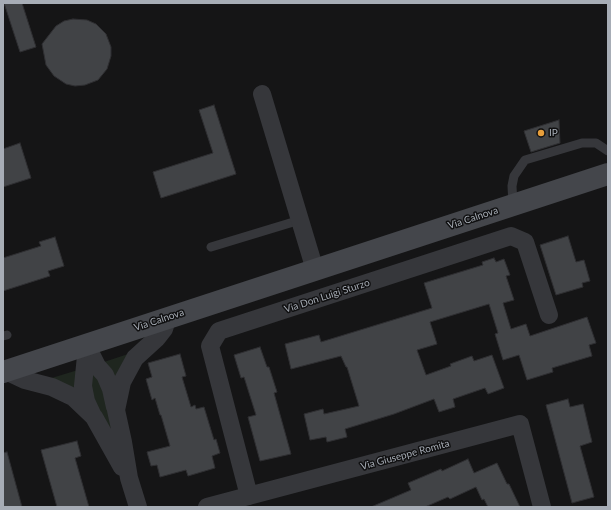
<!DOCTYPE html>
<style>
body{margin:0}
#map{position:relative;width:611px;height:510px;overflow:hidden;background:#151516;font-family:Lato,sans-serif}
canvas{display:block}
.frame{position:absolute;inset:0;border:4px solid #a7adb6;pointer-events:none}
</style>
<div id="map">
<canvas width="611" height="510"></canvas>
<div class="frame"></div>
</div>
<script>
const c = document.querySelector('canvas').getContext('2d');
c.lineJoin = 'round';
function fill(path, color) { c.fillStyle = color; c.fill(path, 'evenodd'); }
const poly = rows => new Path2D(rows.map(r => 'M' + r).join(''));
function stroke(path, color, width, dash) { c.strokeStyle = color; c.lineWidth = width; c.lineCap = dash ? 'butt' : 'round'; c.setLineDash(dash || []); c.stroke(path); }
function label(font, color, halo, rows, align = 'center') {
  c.font = font + ' Lato,sans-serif'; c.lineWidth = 3; c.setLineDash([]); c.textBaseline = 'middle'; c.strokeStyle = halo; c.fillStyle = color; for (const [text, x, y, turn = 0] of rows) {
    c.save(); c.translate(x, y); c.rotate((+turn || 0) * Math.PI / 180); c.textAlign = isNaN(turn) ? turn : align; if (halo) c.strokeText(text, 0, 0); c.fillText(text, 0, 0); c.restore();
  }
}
const green = poly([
 [131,353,114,386,101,363],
 [90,367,99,376,112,427,109,428,91,398],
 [78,370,78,395,45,380]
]);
const building = poly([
 [4,3,22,3,36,47,20,52,4,3],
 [73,19,87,20,96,24,106,34,111,47,111,56,107,69,98,80,85,85,75,86,66,84,54,76,46,65,42,44,56,26,64,21,73,19],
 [214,105,236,174,161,198,153,172,213,153,199,110,214,105],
 [559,120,560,143,531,152,524,131,559,120],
 [20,143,31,178,3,187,3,149,20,143],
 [568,236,576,262,584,260,590,281,582,283,583,287,556,295,540,245,568,236],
 [55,237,64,266,48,271,50,276,3,291,3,258,41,246,39,242,55,237],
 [494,258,496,262,504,259,510,275,506,276,514,300,503,303,511,329,526,324,530,336,587,317,596,343,589,345,592,356,552,368,553,372,527,380,519,355,503,360,495,334,498,333,489,304,430,322,437,344,417,350,426,375,451,366,450,364,472,356,474,361,492,355,504,388,488,394,485,388,453,399,455,407,439,412,434,399,394,414,345,429,347,437,327,442,326,437,310,440,304,414,323,409,324,414,359,406,347,367,346,367,341,356,291,369,285,344,319,335,321,342,432,308,424,283,483,265,482,262,494,258],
 [260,347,267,367,269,367,277,392,274,393,291,454,260,461,248,417,256,415,244,377,241,378,234,355,260,347],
 [180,354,186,376,182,377,191,407,195,405,196,409,204,407,214,440,216,439,220,453,212,456,215,468,188,476,186,470,160,477,157,465,151,466,147,452,170,446,161,415,160,415,155,398,152,400,146,379,152,377,148,363,180,354],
 [568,399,570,407,583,404,592,442,580,446,594,497,572,503,546,405,568,399],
 [77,441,81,456,75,458,89,507,57,507,41,450,77,441],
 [7,452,22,507,3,507,3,453,7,452],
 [468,459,474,473,497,463,507,484,509,484,520,507,488,507,484,499,482,500,476,487,450,499,448,497,425,507,371,507,411,490,408,483,441,469,442,471,468,459]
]);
const service = poly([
 [513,205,512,186,514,176,525,160,582,143,596,143,608,151],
 [211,247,300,220],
 [3,336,7,335]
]);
const minor = poly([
 [262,94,315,270],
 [86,344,86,356,83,386,86,401,92,414],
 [86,344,97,366,105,375,111,389,115,407],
 [6,371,25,380,52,387,73,397,94,417,122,467],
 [249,496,210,346,219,331,511,236,525,242,549,315],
 [138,507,129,478,123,442,116,410,122,382,135,358,157,338,164,329,168,317],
 [207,507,520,424,542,507]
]);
const secondary = poly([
 [3,372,608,174]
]);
const markers = [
 [541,133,4,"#e89f3b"]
];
const poiNames = [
 ["IP",549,133]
];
const streetNames = [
 ["Via Calnova",473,218,-18],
 ["Via Don Luigi Sturzo",327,296,-18],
 ["Via Calnova",159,320,-18],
 ["Via Giuseppe Romita",405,455,-15]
];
fill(green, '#1f261f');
fill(building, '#414346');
stroke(building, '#2f2f32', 1);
stroke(service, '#36373b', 9);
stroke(minor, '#36373b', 18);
stroke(secondary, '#44464b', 22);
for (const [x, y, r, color] of markers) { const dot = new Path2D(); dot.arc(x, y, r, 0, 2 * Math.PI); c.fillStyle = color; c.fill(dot); stroke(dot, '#101011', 1.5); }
label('10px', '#a7adb6', '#101011', poiNames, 'left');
label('10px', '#a7adb6', '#101011', streetNames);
</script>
